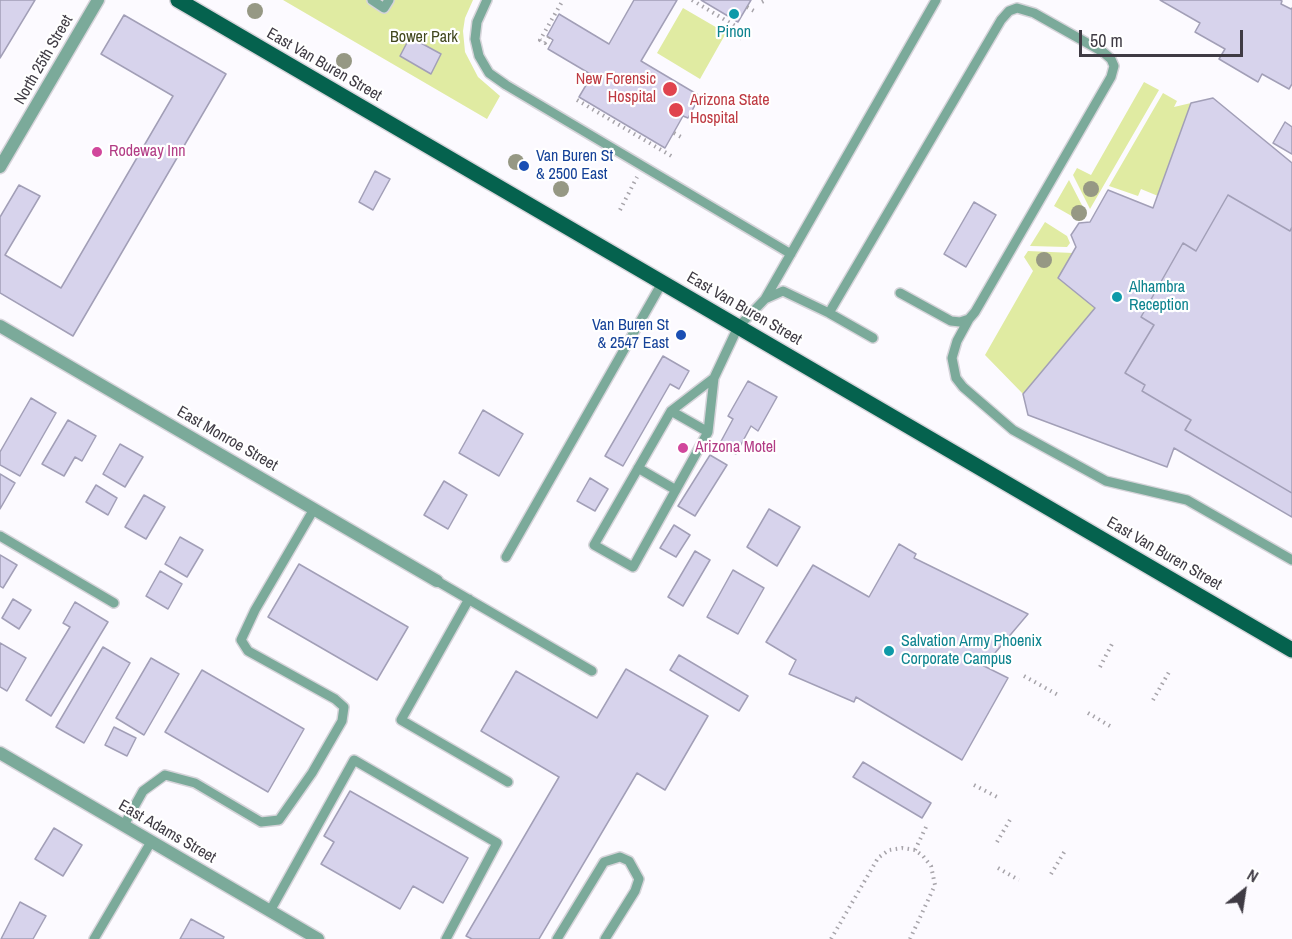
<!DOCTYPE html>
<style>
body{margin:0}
#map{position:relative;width:1292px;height:939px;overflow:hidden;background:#fcfaff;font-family:"Archivo Narrow",sans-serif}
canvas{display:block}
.north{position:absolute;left:1214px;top:861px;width:60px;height:60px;-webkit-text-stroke:4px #fff;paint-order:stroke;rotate:30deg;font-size:16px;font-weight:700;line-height:24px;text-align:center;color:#3f3b44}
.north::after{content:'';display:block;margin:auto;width:21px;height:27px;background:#3f3b44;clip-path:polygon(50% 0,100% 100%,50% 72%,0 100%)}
.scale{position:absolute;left:1079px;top:30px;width:164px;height:27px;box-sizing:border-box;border:3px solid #3f3b44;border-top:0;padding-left:8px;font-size:18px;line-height:21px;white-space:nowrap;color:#3f3b44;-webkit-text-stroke:4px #fff;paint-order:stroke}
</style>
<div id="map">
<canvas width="1292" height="939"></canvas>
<div class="north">N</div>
<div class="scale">50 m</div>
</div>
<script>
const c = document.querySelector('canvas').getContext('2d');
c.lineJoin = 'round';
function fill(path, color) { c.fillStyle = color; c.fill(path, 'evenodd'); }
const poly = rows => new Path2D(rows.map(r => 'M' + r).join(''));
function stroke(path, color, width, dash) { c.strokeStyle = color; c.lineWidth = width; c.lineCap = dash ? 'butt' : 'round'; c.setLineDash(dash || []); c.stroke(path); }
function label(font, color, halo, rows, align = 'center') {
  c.font = font + ' "Archivo Narrow",sans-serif'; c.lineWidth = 4.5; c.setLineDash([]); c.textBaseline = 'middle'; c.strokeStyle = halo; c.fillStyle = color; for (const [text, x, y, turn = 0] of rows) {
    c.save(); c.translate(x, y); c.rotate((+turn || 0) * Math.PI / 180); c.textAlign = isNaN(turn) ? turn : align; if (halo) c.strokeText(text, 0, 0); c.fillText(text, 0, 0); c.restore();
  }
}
const green = poly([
 [283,0,473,0,465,18,463,31,465,52,478,77,500,96,487,119],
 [683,8,726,33,700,79,657,53],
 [1144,82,1159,90,1090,209,1073,175,1077,168,1091,175],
 [1163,93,1177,101,1174,107,1191,103,1158,196,1141,189,1138,196,1109,186],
 [1069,180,1086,213,1083,219,1077,219,1054,206],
 [1045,222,1067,236,1070,243,1067,247,1030,246],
 [1028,251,1073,253,1059,278,1095,308,1023,394,985,355,1033,271,1024,257]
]);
const building = poly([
 [0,0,35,0,0,58,0,0],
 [634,0,677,0,641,61,700,96,688,118,683,116,665,148,579,97,592,75,548,49,553,40,547,36,559,14,609,44,634,0],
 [701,0,751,0,738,22,701,0],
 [1160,0,1280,0,1282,1,1281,4,1291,9,1292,8,1292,84,1289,89,1262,74,1258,82,1219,59,1225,49,1195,32,1200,23,1160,0],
 [124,15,226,74,73,336,0,293,0,217,19,185,40,196,5,255,61,288,173,96,101,54,124,15],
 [410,37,441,54,431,74,400,56,410,37],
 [1213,98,1292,163,1292,227,1290,231,1228,195,1196,251,1183,243,1141,317,1154,325,1125,373,1145,385,1142,391,1191,420,1185,430,1292,493,1292,517,1174,448,1167,467,1028,415,1023,394,1095,308,1058,278,1076,247,1071,235,1079,223,1090,222,1108,190,1153,208,1191,103,1213,98],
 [1285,122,1292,127,1292,154,1273,143,1285,122],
 [375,171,390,179,373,210,359,202,375,171],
 [1228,195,1290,231,1292,227,1292,493,1185,430,1191,420,1142,391,1145,385,1125,373,1154,325,1141,317,1183,243,1196,251,1228,195],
 [974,202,996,215,966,267,944,254,974,202],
 [663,356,689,371,679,389,670,384,623,466,605,456,663,356],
 [748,381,777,397,758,431,751,426,736,454,719,445,733,419,728,416,748,381],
 [31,398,56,413,20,476,0,465,0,452,31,398],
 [483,410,523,434,499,476,459,453,483,410],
 [68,420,96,436,82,461,75,457,64,476,42,464,68,420],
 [120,444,143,457,125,487,103,474,120,444],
 [710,455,727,465,695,516,678,506,710,455],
 [0,474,15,483,0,509,0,474],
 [590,478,608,489,595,511,577,501,590,478],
 [444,481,467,495,448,529,424,515,444,481],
 [96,485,117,498,108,515,86,502,96,485],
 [144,495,165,507,146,539,125,527,144,495],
 [769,509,800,527,777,566,747,547,769,509],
 [674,525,690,535,676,557,660,548,674,525],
 [180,537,203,550,187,577,165,564,180,537],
 [899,544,916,554,914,558,1028,614,984,666,1008,678,962,760,856,697,854,702,789,674,796,660,766,642,813,565,869,597,899,544],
 [695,551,710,560,683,606,668,597,695,551],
 [0,555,17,565,3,588,0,586,0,555],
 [299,564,408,627,377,680,268,617,299,564],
 [733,570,764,588,738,634,707,617,733,570],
 [160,571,182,584,168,609,146,596,160,571],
 [13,599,31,610,19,629,2,618,13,599],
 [75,602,108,622,51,716,26,700,70,627,63,623,75,602],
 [0,643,26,658,7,691,0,687,0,643],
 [103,647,130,663,84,743,56,727,103,647],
 [679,655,748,696,739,711,670,670,679,655],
 [151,658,179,674,144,735,116,718,151,658],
 [626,669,708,716,665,790,637,773,539,939,472,939,466,936,559,777,481,731,516,671,597,718,626,669],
 [202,670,304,729,268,792,165,732,202,670],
 [114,727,136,738,127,756,105,745,114,727],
 [863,762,931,803,922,818,853,777,863,762],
 [350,791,468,858,443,903,413,886,400,909,321,864,334,842,324,836,350,791],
 [54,828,82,845,63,876,35,859,54,828],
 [20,902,46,916,33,939,1,939,20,902],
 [191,919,224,937,223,939,180,939,191,919]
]);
const path = poly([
 [692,0,745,32],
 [762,2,766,0],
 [747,7,756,12],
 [721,30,722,28,741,39],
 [549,37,545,43,540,40,563,0],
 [577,100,673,157],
 [674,133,683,138],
 [620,210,637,177],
 [1100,667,1113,642],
 [1024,676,1058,695],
 [1153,700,1169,672],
 [1088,713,1110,726],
 [974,785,999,798],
 [997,842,1011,818],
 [915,850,926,827],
 [998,868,1019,880],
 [1051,874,1066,849],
 [831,939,878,858,889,850,902,848,915,850,923,856,931,866,935,885,910,939]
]);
const lane = poly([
 [372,0,384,8,389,0],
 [487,0,477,22,475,39,479,56,489,73,506,85,791,254],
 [765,299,936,0],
 [969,319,957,341,952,358,956,378,963,387,1013,430,1106,481,1187,500,1292,560],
 [873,338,829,313,1001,20,1009,11,1017,8,1034,13,1103,52,1111,59,1114,66,1111,77,975,312,969,319,960,322,951,321,900,293],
 [671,411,708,432,633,567,594,545,671,411,714,378],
 [708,432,714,378,738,327,765,299,783,291,829,313],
 [638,468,676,490],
 [0,536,114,603],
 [506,557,662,283],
 [437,581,592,671],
 [469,599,401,720,508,782],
 [124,825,143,791,165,775,195,783,261,822,279,820,312,773,342,721,344,707,335,699,248,651,241,640,255,610,314,509],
 [270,911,354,760,497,843,446,939],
 [94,939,151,842],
 [557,939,604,862,620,857,629,861,639,879,635,891,605,939]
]);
const street = poly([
 [0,167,98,0],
 [0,326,437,581],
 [0,753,318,939]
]);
const primary = poly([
 [178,0,1292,650]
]);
const trees = [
 [255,11],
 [344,61],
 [516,162],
 [561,189],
 [1091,189],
 [1079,213],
 [1044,260]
];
const markers = [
 [734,14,6,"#0f9aa8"],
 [670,89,8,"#e0444e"],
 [676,110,8,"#e0444e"],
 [97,152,6,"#d1479c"],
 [524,166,6,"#1a4fb4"],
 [1117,297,6,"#0f9aa8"],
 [681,335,6,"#1a4fb4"],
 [683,448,6,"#d1479c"],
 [889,651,6,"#0f9aa8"]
];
const cultureNames = [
 ["Pinon",734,33,"center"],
 ["Alhambra",1129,288],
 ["Reception",1129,306],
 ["Salvation Army Phoenix",901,642],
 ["Corporate Campus",901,660]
];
const parkNames = [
 ["Bower Park",424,38]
];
const streetNames = [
 ["North 25th Street",44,60,-60],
 ["East Van Buren Street",324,65,30],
 ["East Van Buren Street",744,309,30],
 ["East Monroe Street",227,439,30],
 ["East Van Buren Street",1164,554,30],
 ["East Adams Street",167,832,30]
];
const healthNames = [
 ["New Forensic",656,80],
 ["Hospital",656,98],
 ["Arizona State",690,101,"left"],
 ["Hospital",690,119,"left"]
];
const hotelNames = [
 ["Rodeway Inn",109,152],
 ["Arizona Motel",695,448]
];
const transitNames = [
 ["Van Buren St",536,157],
 ["& 2500 East",536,175],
 ["Van Buren St",669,326,"right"],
 ["& 2547 East",669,344,"right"]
];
fill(green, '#e0eba2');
fill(building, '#d7d3ec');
stroke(building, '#a29fb7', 1.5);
stroke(lane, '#d6d4da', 12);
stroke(street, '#d6d4da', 15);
stroke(primary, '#d6d4da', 18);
stroke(path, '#a7a4aa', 4, [1.5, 4.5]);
stroke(lane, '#7baa9a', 9);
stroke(street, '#7baa9a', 12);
stroke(primary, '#05624e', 15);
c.fillStyle = '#969884';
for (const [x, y] of trees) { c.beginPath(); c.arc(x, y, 8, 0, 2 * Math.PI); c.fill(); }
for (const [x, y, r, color] of markers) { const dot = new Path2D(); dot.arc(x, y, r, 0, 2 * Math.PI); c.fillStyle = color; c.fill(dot); stroke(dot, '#fff', 2); }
label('16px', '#0d838f', '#fff', cultureNames, 'left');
label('16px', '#42481f', '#fff', parkNames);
label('16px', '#3f3b44', '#fff', streetNames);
label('16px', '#be3a42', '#fff', healthNames, 'right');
label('16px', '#b23c85', '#fff', hotelNames, 'left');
label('16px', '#164399', '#fff', transitNames, 'left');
</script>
